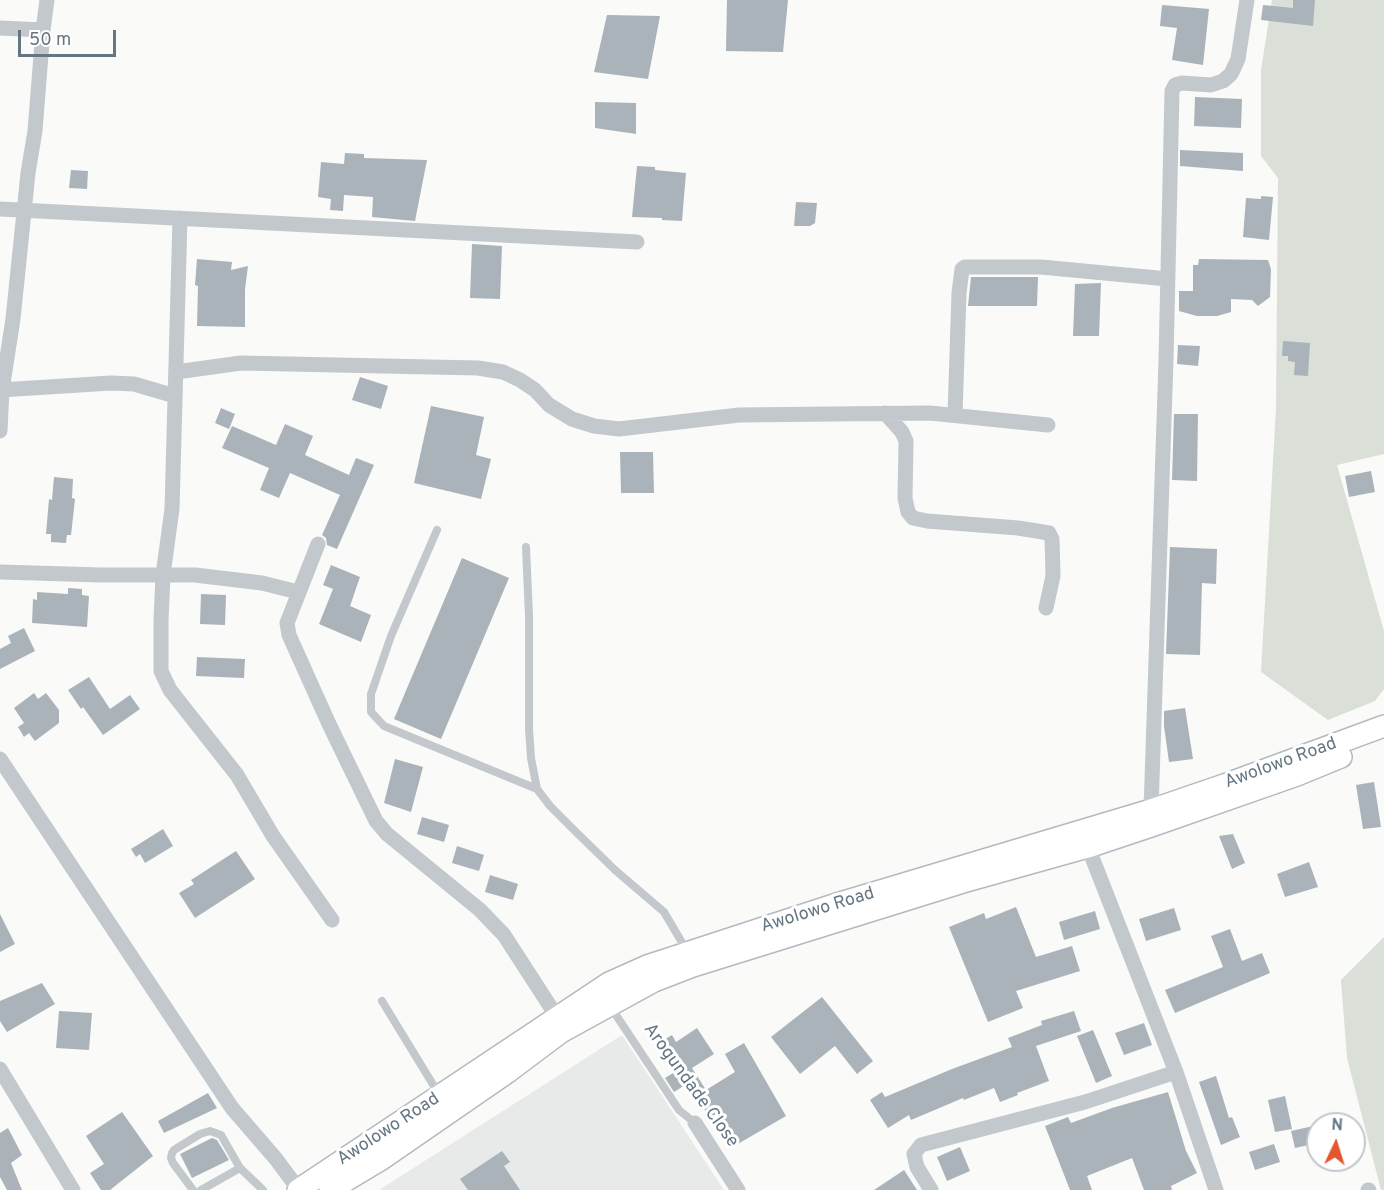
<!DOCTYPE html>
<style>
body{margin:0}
#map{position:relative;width:1384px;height:1190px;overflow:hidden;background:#fafaf8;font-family:Overpass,sans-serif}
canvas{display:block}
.north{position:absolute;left:1306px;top:1112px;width:60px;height:60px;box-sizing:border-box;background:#fff;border:2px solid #c1c8cd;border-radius:50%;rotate:4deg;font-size:16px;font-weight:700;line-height:24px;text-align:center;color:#657683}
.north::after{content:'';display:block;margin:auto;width:21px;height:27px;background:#e4572e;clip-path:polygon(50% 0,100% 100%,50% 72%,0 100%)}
.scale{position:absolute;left:18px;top:30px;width:98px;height:27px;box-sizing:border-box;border:3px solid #657683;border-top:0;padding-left:8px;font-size:18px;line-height:21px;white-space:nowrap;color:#657683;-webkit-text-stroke:4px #fff;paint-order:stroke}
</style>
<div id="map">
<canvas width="1384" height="1190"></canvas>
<div class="north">N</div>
<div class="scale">50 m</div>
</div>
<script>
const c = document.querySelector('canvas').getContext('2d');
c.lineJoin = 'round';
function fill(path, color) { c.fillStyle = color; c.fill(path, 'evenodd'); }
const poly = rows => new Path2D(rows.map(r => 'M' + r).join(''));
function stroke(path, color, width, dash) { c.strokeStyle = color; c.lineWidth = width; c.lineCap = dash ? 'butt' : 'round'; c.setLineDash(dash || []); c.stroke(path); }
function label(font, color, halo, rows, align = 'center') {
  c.font = font + ' Overpass,sans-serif'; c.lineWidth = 6; c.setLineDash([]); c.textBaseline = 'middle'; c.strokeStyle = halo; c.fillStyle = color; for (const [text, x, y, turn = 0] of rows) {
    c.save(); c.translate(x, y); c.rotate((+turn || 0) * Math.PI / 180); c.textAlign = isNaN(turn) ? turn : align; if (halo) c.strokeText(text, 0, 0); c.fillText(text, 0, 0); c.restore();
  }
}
const built = poly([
 [622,1035,724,1190,379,1190]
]);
const green = poly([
 [1272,0,1384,0,1384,454,1337,465,1384,631,1384,689,1375,701,1328,720,1261,672,1276,408,1278,178,1261,156,1261,70],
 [1384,937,1384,1190,1381,1190,1347,1058,1341,980]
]);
const building = poly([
 [727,0,788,0,783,52,726,51],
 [1293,0,1315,0,1313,26,1261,20,1263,5,1293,8],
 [1162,5,1209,9,1203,65,1172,60,1177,28,1160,26],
 [607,15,660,16,648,79,594,72],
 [1195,97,1242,99,1241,128,1194,126],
 [595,102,636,103,636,134,595,128],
 [1180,150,1243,153,1243,171,1180,166],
 [345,153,364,154,364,158,427,160,415,221,372,217,373,197,344,195,343,211,330,210,331,199,318,197,321,162,344,164],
 [637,166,655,167,655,170,686,173,682,221,662,220,662,218,632,217],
 [71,170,88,171,87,189,69,188],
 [1261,196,1273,197,1269,240,1243,237,1246,198,1261,199],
 [796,202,817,203,815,223,810,226,794,226],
 [472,244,502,246,500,299,470,298],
 [197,259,232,262,231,270,248,266,245,289,245,327,197,326,198,286,195,285],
 [1199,259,1268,260,1271,269,1270,297,1258,306,1252,300,1231,299,1231,312,1217,316,1197,316,1179,311,1179,291,1193,291,1193,265,1198,265],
 [971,277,1038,277,1037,306,968,306],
 [1101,283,1099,336,1073,336,1075,284],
 [1283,341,1310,343,1308,376,1294,375,1295,362,1288,361,1288,356,1282,356],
 [1178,345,1200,346,1198,366,1177,364],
 [360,377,388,386,381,409,352,400],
 [431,406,484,417,476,455,491,459,481,499,414,483],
 [221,408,235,414,229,429,215,423],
 [1174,414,1198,414,1197,481,1172,480],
 [285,424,313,436,305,455,349,475,356,458,374,465,337,549,327,545,326,538,322,535,340,495,290,473,279,498,260,490,269,468,222,448,232,426,276,445],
 [620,452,653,452,654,493,621,493],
 [1371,471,1375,492,1349,497,1345,476],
 [54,477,73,479,72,498,75,499,71,535,67,535,66,543,51,542,51,534,46,534,49,499,52,500],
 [1170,547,1217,549,1216,584,1202,583,1200,655,1166,654],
 [462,558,509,578,441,739,394,719],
 [331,565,360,577,350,606,371,615,361,642,319,624,333,589,323,585],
 [68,588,82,589,82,595,89,596,87,627,32,623,33,599,37,600,37,592,68,594],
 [201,594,226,595,225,625,200,624],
 [24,628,35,651,0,669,0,649,11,643,8,636],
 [197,657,245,659,244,678,196,676],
 [89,677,110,709,130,695,140,709,103,735,83,707,81,709,68,690],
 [34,693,38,699,46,693,59,710,59,723,35,741,29,733,24,737,18,727,24,723,14,708],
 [1185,708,1193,759,1169,762,1164,726,1164,711],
 [395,759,423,767,411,812,384,803],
 [1374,782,1381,827,1363,829,1356,785],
 [422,817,449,825,444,842,417,834],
 [163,829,173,846,145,863,140,854,136,857,131,849],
 [1233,834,1245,863,1232,869,1219,836],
 [457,846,484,855,479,871,452,863],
 [236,851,255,879,195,918,179,893,194,884,191,880],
 [1309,862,1318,887,1285,897,1277,874],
 [490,875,518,884,513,900,485,892],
 [1016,907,1036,957,1072,946,1080,971,1016,991,1023,1008,988,1022,949,927,984,913,986,919],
 [1174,908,1181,930,1146,941,1139,919],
 [1095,911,1100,929,1064,940,1059,922],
 [0,914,15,944,0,952],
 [1230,929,1242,961,1262,953,1270,973,1175,1013,1165,990,1223,967,1211,936],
 [42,983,55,1004,7,1032,0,1021,0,1001],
 [822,997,873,1061,857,1074,835,1046,800,1074,771,1037],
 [59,1011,92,1013,89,1050,56,1048],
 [1074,1011,1081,1031,1036,1046,1049,1081,1017,1093,1018,1095,1000,1102,994,1088,964,1100,963,1098,911,1120,909,1115,888,1128,870,1100,882,1092,885,1097,952,1069,1012,1047,1008,1038,1042,1025,1041,1021],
 [1144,1023,1152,1045,1124,1055,1115,1033],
 [697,1028,714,1054,692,1068,706,1090,735,1072,725,1054,744,1043,786,1116,736,1145,718,1113,710,1118,688,1083,674,1092,665,1078,673,1073,656,1045,672,1035,676,1042],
 [1093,1030,1112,1076,1096,1083,1077,1036],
 [1216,1076,1229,1118,1232,1117,1240,1137,1221,1145,1199,1082],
 [1168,1092,1186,1151,1197,1173,1171,1186,1172,1190,1144,1190,1132,1158,1087,1176,1092,1190,1070,1190,1045,1126,1068,1117,1071,1123,1112,1108],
 [208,1093,217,1108,164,1133,158,1121],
 [1285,1096,1292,1129,1275,1132,1268,1100],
 [122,1112,153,1156,110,1190,101,1190,90,1173,104,1164,86,1136],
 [1318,1125,1318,1143,1295,1148,1291,1131],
 [8,1128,22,1155,11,1163,22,1190,7,1190,0,1177,0,1133],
 [212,1138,217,1140,229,1160,192,1178,180,1154],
 [1274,1144,1280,1162,1255,1170,1249,1152],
 [960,1147,970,1171,947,1181,937,1157],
 [502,1151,510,1162,504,1166,520,1190,468,1190,460,1179],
 [904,1170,917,1190,874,1190]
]);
const service = poly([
 [437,530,391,636,371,694,371,712,384,726,537,789],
 [526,547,529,616,529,729,531,758,537,789,550,806,574,830,615,870,664,912,687,951],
 [382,1001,440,1096],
 [610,1006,679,1110,695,1123],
 [193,1190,173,1163,171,1158,172,1153,174,1150,200,1134,210,1131,221,1135,240,1168,263,1190],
 [201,1190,240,1168]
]);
const minor = poly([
 [0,28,43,30],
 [0,209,637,242],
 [180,218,172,509,163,575,161,620,161,671,170,690,237,775,273,836,332,920],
 [176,372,241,363,478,368,503,372,520,380,535,390,549,405,572,419,594,426,619,429,739,415,930,413,1048,425],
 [0,390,111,383,134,384,175,396],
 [885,413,902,432,906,441,905,498,908,512,913,518,927,521,1018,528,1049,533,1052,539,1053,576,1046,608],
 [955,415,959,293,962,269,965,267,1041,267,1168,279],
 [0,431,2,390,13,319,28,173,35,131,43,30,47,0],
 [318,544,287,623,289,635,329,724,376,821,387,834,480,910,504,935,557,1017],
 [0,572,100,575,195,575,262,583,298,592],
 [0,759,232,1108,276,1159,299,1190],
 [1151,810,1166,361,1172,91,1175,85,1182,83,1211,85,1223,81,1231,74,1238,59,1247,0],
 [1088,847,1176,1072,1216,1190],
 [0,1069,73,1190],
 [695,1123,738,1190],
 [931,1190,917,1167,914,1154,921,1145,1085,1102,1176,1072],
 [1368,1190,1369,1190]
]);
const secondary = poly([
 [298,1190,609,983,647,966,840,903,1151,810,1224,785,1384,726],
 [330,1190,380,1160,509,1071,561,1032,654,981,693,966,963,882,1088,847,1151,826,1297,775,1341,757]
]);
const streetNames = [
 ["Awolowo Road",1281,764,-20],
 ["Awolowo Road",818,911,-17],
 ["Arogundade Close",690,1086,54],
 ["Awolowo Road",389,1130,-33]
];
fill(built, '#e8e9e9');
fill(green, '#dadfd7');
fill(building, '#aab3b9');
stroke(secondary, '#b3babf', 24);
stroke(service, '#c3c8cc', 8);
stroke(minor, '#c3c8cc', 15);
stroke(secondary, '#fff', 21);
label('18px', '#657683', '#fff', streetNames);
</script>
